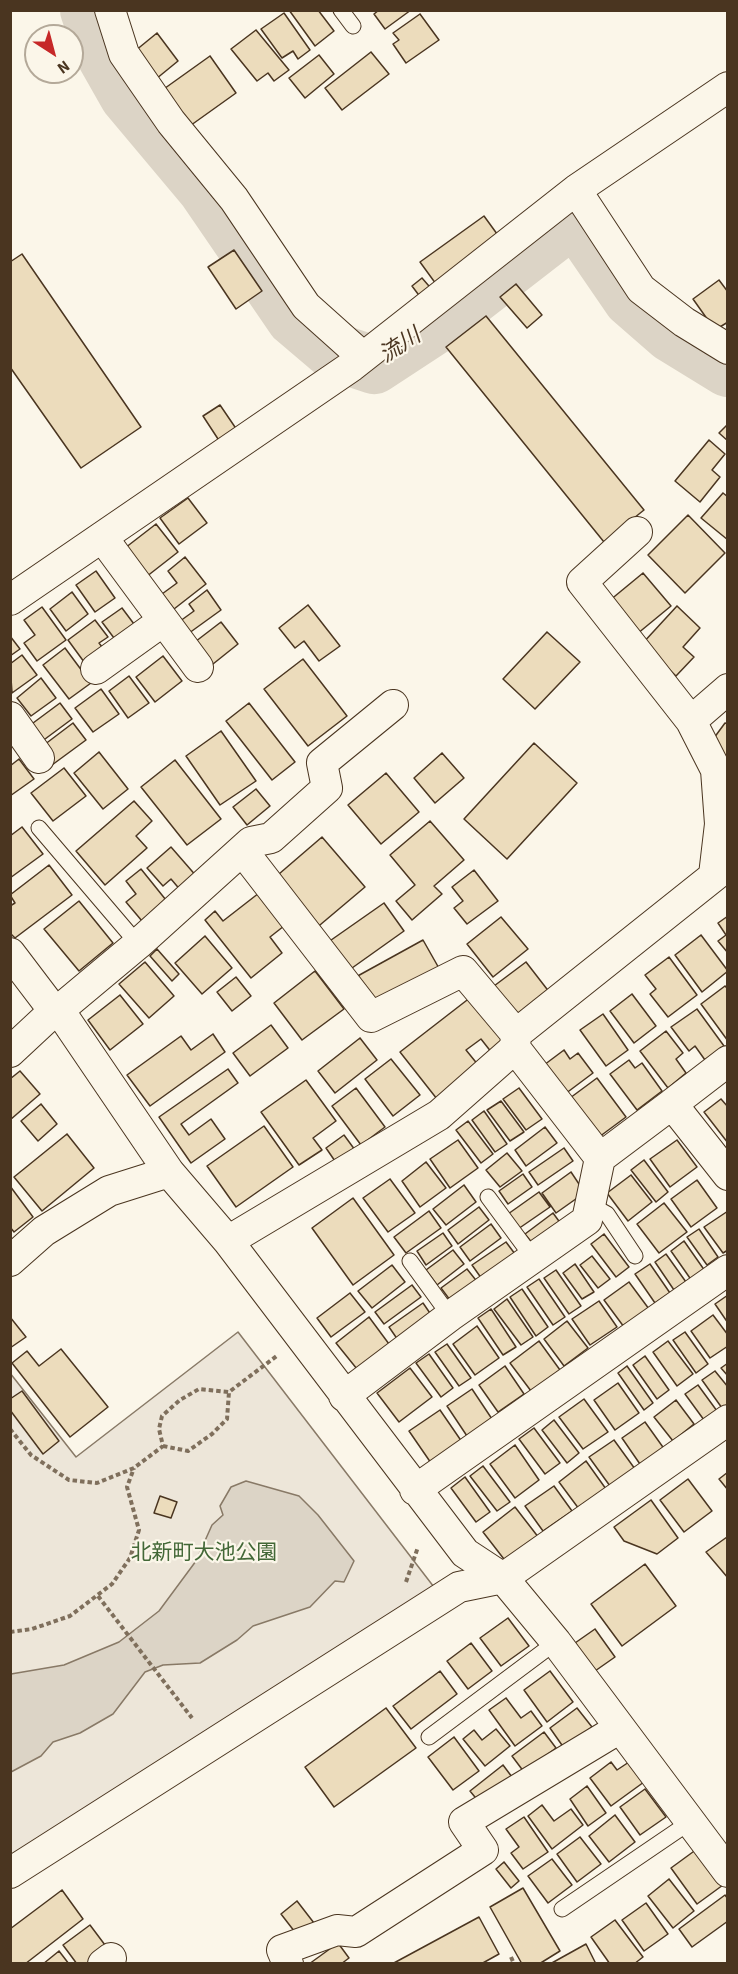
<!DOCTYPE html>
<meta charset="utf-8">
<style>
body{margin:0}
#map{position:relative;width:738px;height:1974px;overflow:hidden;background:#fbf6e9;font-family:"Source Sans 3",sans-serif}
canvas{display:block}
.frame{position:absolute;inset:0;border:12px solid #4a3520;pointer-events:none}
.north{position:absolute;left:24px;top:24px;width:60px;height:60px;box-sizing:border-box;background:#fbf6e9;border:2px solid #b4a999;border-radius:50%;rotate:144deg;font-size:16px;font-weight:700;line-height:24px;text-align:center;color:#4a3520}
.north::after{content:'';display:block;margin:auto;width:21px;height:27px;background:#c62828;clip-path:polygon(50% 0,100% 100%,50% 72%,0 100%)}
</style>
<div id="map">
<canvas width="738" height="1974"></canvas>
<div class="frame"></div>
<div class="north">N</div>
</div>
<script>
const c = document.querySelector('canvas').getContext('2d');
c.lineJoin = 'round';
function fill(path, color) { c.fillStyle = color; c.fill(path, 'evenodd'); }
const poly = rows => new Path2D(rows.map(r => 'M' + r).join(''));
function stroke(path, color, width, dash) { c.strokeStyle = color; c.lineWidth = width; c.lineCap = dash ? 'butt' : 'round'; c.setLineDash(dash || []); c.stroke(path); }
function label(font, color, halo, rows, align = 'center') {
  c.font = font + ' "Source Sans 3","Noto Sans JP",sans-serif'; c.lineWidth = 4.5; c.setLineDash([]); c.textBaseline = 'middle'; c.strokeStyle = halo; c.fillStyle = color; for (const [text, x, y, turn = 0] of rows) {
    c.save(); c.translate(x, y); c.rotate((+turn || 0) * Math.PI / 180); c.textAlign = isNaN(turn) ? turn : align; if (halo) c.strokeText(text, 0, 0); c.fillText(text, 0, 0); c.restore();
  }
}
const green = poly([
 [238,1332,437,1591,10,1861,10,1373,76,1457,238,1332]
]);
const water = poly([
 [246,1481,299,1496,318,1515,354,1561,344,1582,335,1581,310,1607,253,1626,237,1640,200,1663,163,1665,145,1672,113,1714,80,1733,53,1742,41,1756,11,1772,11,1674,64,1665,119,1642,159,1611,196,1561,212,1525,223,1515,220,1506,231,1487,246,1481]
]);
const river = poly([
 [89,10,103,51,128,95,206,188,295,318,335,352,374,365,432,327,561,227,584,229,632,299,671,333,728,368]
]);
const building = poly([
 [289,10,318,10,334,31,315,46,289,10],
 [379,10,411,10,385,29,374,14,379,10],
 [284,13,310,50,298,59,293,51,282,58,261,29,284,13],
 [420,14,439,40,406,63,393,44,399,40,393,33,420,14],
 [256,30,289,70,274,81,268,73,257,81,231,49,256,30],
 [157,33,178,61,156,79,135,51,157,33],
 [371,52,389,74,342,110,325,88,371,52],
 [319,55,334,74,305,98,289,78,319,55],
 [210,56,236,93,187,128,161,91,210,56],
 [484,216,500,238,436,284,420,262,484,216],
 [234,250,262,291,236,309,208,267,234,250],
 [22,254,141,427,81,468,10,367,10,262,22,254],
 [422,278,435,293,424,302,412,286,422,278],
 [719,280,728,292,728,322,715,330,693,299,719,280],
 [516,284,542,315,527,328,500,297,516,284],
 [486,316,644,510,604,542,446,347,486,316],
 [220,405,237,430,220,442,203,416,220,405],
 [728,424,728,441,719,433,728,424],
 [709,440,725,454,712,470,720,477,700,502,675,481,709,440],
 [723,493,728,497,728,540,701,518,723,493],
 [188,498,207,523,179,544,160,518,188,498],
 [688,515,725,553,685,593,648,555,688,515],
 [156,524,178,552,146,577,125,548,156,524],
 [185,557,206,584,174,609,162,594,177,583,168,571,185,557],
 [96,571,115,598,95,612,76,585,96,571],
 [643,573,671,606,637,634,609,601,643,573],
 [207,590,221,610,185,636,176,624,194,611,189,604,207,590],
 [72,592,88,614,66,631,50,609,72,592],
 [308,605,340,646,319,661,304,641,295,648,279,628,308,605],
 [677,606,700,628,683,647,694,657,676,676,642,644,677,606],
 [42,607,66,640,37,661,24,643,35,635,24,620,42,607],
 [122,608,137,628,117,642,102,622,122,608],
 [95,620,108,637,99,643,106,652,87,666,68,640,95,620],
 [221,622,238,644,208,668,191,645,221,622],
 [547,632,580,662,535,709,503,679,547,632],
 [10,636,20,649,10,656,10,636],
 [65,648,91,683,69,699,43,665,65,648],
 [22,655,37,675,12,693,10,664,22,655],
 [163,656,182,681,155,702,136,677,163,656],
 [303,659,347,716,308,746,264,689,303,659],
 [129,676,149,703,128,718,109,691,129,676],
 [41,678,56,698,31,716,17,698,41,678],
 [101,689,119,714,93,732,75,708,101,689],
 [60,703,72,719,41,742,29,726,60,703],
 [249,703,295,762,272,780,226,721,249,703],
 [73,723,86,740,52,765,40,748,73,723],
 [725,723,728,724,728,766,711,742,725,723],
 [221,731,256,781,220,805,186,756,221,731],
 [534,743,577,783,507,859,464,819,534,743],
 [99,752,128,789,103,809,74,773,99,752],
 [442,753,464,778,435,803,414,778,442,753],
 [19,759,34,779,10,796,10,766,19,759],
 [175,760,221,819,187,845,141,787,175,760],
 [64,768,86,796,53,821,31,793,64,768],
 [386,773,419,812,381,844,348,805,386,773],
 [256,789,270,806,247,825,233,807,256,789],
 [134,801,152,821,136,836,147,848,105,885,76,851,134,801],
 [430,821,464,860,434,886,442,894,412,920,396,901,415,885,390,855,430,821],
 [22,827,43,854,10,878,10,836,22,827],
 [322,837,365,887,314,930,272,880,322,837],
 [171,847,198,878,182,892,171,879,163,886,147,868,171,847],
 [49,865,72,895,15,938,10,933,10,906,15,903,10,895,49,865],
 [141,869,170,905,142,921,126,902,136,894,126,881,141,869],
 [474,870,498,901,467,924,454,908,463,901,452,887,474,870],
 [259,893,284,926,270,937,282,953,251,978,205,920,215,911,223,921,259,893],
 [79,901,113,943,79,971,44,929,79,901],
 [384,903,404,931,345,973,324,945,384,903],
 [728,916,728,953,718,941,726,935,718,923,728,916],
 [501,917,528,949,493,977,467,944,501,917],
 [701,935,728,971,702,992,675,955,701,935],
 [205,936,232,968,202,994,175,963,205,936],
 [423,940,440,970,371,1009,354,978,423,940],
 [157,949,179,974,172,981,150,956,157,949],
 [669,957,697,995,668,1017,650,994,656,989,645,975,669,957],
 [145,962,174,996,149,1018,119,984,145,962],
 [526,962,550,993,514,1020,490,989,526,962],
 [315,971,344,1009,302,1040,274,1003,315,971],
 [236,977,251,996,232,1011,217,992,236,977],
 [725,986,728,989,728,1041,701,1004,725,986],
 [632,994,656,1026,634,1043,610,1011,632,994],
 [120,995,143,1024,110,1050,88,1020,120,995],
 [471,997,506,1042,492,1053,481,1039,466,1050,479,1066,437,1099,400,1052,471,997],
 [697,1009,724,1046,705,1060,695,1046,689,1051,671,1027,697,1009],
 [603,1014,628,1050,606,1066,580,1030,603,1014],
 [271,1025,288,1048,250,1076,233,1053,271,1025],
 [666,1031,683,1053,676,1059,686,1073,668,1088,640,1051,666,1031],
 [213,1034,225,1052,150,1106,127,1075,181,1036,191,1050,213,1034],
 [360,1038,377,1060,335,1093,318,1071,360,1038],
 [564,1050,570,1059,578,1053,593,1073,565,1094,544,1065,564,1050],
 [391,1059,420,1095,393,1116,365,1079,391,1059],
 [629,1060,635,1068,642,1063,662,1091,637,1110,610,1074,629,1060],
 [228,1069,238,1083,181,1124,189,1135,211,1119,225,1139,191,1163,159,1117,228,1069],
 [20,1071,40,1094,10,1120,10,1079,20,1071],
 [597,1078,626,1117,599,1137,570,1098,597,1078],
 [306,1080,336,1121,313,1138,322,1150,299,1165,261,1112,306,1080],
 [356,1088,385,1127,361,1145,332,1106,356,1088],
 [519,1088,542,1119,526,1130,503,1099,519,1088],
 [721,1099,728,1107,728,1143,704,1112,721,1099],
 [501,1101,524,1132,510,1141,487,1110,501,1101],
 [41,1104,57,1124,38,1141,21,1121,41,1104],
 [484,1111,507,1144,495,1152,472,1120,484,1111],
 [468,1121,493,1154,481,1163,456,1130,468,1121],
 [264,1126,293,1167,236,1207,207,1166,264,1126],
 [545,1127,557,1143,526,1166,515,1150,545,1127],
 [67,1134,94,1168,42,1211,14,1177,67,1134],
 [344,1135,355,1150,337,1164,326,1148,344,1135],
 [458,1140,478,1168,450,1188,430,1159,458,1140],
 [677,1140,697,1167,670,1187,650,1159,677,1140],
 [564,1148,573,1161,538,1185,529,1172,564,1148],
 [507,1153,522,1171,500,1187,486,1170,507,1153],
 [644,1160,668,1192,656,1202,631,1170,644,1160],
 [426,1162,446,1188,420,1207,402,1181,426,1162],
 [571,1172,579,1184,580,1196,556,1213,542,1193,571,1172],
 [523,1174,532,1187,508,1204,499,1191,523,1174],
 [631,1175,652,1202,628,1221,607,1193,631,1175],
 [390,1179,415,1213,388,1232,363,1198,390,1179],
 [697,1180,717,1208,691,1227,671,1199,697,1180],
 [464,1185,476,1202,446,1225,433,1209,464,1185],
 [10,1186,33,1217,14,1232,10,1227,10,1186],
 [539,1192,550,1207,518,1229,508,1214,539,1192],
 [353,1198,394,1255,353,1285,312,1228,353,1198],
 [664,1203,687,1232,659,1253,637,1224,664,1203],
 [479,1207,489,1220,458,1244,448,1230,479,1207],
 [429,1211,441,1228,406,1253,394,1237,429,1211],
 [728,1211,728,1250,723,1253,704,1227,728,1211],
 [553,1213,564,1228,537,1249,525,1234,553,1213],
 [491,1224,501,1238,470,1261,460,1247,491,1224],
 [699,1229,718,1257,707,1265,687,1237,699,1229],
 [443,1233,452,1246,426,1265,417,1251,443,1233],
 [604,1234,629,1267,616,1277,591,1244,604,1234],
 [684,1241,705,1271,692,1281,671,1251,684,1241],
 [506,1242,518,1258,484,1282,472,1265,506,1242],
 [453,1250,464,1264,437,1285,426,1270,453,1250],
 [666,1254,686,1282,674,1290,655,1262,666,1254],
 [592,1256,610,1279,598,1288,580,1265,592,1256],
 [575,1264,594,1292,582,1299,563,1273,575,1264],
 [650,1264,670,1293,655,1303,635,1274,650,1264],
 [392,1265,405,1282,372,1308,358,1291,392,1265],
 [467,1269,479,1284,453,1304,441,1288,467,1269],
 [556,1270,581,1306,569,1314,544,1278,556,1270],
 [539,1279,565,1317,553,1325,527,1287,539,1279],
 [629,1282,649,1309,624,1327,604,1300,629,1282],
 [412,1285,421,1297,384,1324,375,1312,412,1285],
 [522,1289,548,1327,536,1336,510,1297,522,1289],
 [350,1293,365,1312,331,1337,317,1318,350,1293],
 [728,1295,728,1323,715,1304,728,1295],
 [507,1299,533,1337,521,1345,494,1309,507,1299],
 [599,1301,617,1327,590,1345,572,1319,599,1301],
 [423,1303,434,1319,400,1343,389,1327,423,1303],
 [491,1309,516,1347,503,1355,478,1318,491,1309],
 [713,1315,728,1335,728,1346,710,1358,691,1331,713,1315],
 [10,1317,26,1337,10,1348,10,1317],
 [369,1317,389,1344,357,1369,336,1343,369,1317],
 [567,1321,588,1348,564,1366,544,1339,567,1321],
 [477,1326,499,1358,475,1375,453,1344,477,1326],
 [685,1332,708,1364,696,1373,673,1340,685,1332],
 [539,1341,560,1370,531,1391,510,1363,539,1341],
 [668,1341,693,1374,677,1386,653,1352,668,1341],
 [447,1344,471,1378,459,1386,435,1352,447,1344],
 [61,1349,108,1407,70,1437,12,1363,27,1351,39,1366,61,1349],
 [429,1354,453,1388,441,1397,416,1363,429,1354],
 [645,1356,669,1390,657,1399,633,1365,645,1356],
 [728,1363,728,1376,721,1368,728,1363],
 [505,1366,524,1394,498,1412,479,1385,505,1366],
 [627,1366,653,1403,644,1410,618,1373,627,1366],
 [410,1368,432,1397,399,1422,377,1393,410,1368],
 [715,1371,728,1387,728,1404,722,1408,702,1380,715,1371],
 [618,1383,639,1413,615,1430,594,1400,618,1383],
 [698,1385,717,1411,704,1420,685,1394,698,1385],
 [472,1389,492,1419,467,1436,447,1406,472,1389],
 [22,1391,59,1441,43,1454,10,1410,10,1399,22,1391],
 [584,1399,608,1432,583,1449,559,1417,584,1399],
 [676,1400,694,1424,673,1441,654,1417,676,1400],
 [440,1410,462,1442,431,1463,409,1431,440,1410],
 [554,1420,579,1453,567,1463,542,1430,554,1420],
 [645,1422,665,1450,642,1467,622,1438,645,1422],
 [534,1428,560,1463,545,1474,519,1439,534,1428],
 [614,1440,635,1469,610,1486,589,1457,614,1440],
 [515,1445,539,1480,515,1498,490,1464,515,1445],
 [586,1461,606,1489,579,1509,559,1482,586,1461],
 [483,1466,510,1502,497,1511,470,1476,483,1466],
 [728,1472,728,1490,719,1479,728,1472],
 [465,1477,490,1512,476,1522,451,1488,465,1477],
 [688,1479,712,1511,684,1532,660,1500,688,1479],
 [554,1486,572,1511,543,1531,525,1506,554,1486],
 [160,1496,177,1502,171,1518,154,1513,160,1496],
 [651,1500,678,1538,657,1554,624,1541,614,1527,651,1500],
 [515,1507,539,1538,507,1563,483,1532,515,1507],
 [727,1537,728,1537,728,1578,706,1552,727,1537],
 [645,1564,676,1606,622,1646,591,1604,645,1564],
 [508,1618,529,1646,501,1666,480,1638,508,1618],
 [595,1629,615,1657,595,1671,575,1643,595,1629],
 [471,1643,492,1671,468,1689,447,1661,471,1643],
 [440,1671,457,1694,411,1729,393,1706,440,1671],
 [550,1671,573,1702,547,1722,524,1690,550,1671],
 [506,1698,521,1718,531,1711,542,1726,515,1746,489,1710,506,1698],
 [386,1708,416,1748,334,1807,305,1767,386,1708],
 [577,1708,592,1727,564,1748,550,1728,577,1708],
 [496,1729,510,1746,485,1766,463,1739,474,1730,482,1740,496,1729],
 [544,1732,556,1748,524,1772,512,1756,544,1732],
 [454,1737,479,1771,453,1790,428,1757,454,1737],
 [611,1762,617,1770,629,1762,644,1782,611,1806,590,1778,611,1762],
 [503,1765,512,1777,479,1802,470,1791,503,1765],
 [587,1786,606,1813,588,1826,570,1799,587,1786],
 [645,1789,666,1817,640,1835,620,1807,645,1789],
 [542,1805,554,1821,571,1809,583,1825,552,1849,528,1816,542,1805],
 [615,1815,635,1842,609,1862,589,1836,615,1815],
 [524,1817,548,1852,523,1869,511,1853,519,1847,506,1829,524,1817],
 [580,1837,601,1864,577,1882,557,1854,580,1837],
 [697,1849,723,1885,697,1904,671,1868,697,1849],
 [552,1859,572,1885,548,1903,528,1876,552,1859],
 [504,1862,519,1881,511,1888,496,1869,504,1862],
 [669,1879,694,1911,673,1928,648,1896,669,1879],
 [523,1888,560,1951,539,1964,522,1964,490,1907,523,1888],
 [62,1890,83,1919,25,1964,10,1964,10,1929,62,1890],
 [725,1895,728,1899,728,1921,692,1947,679,1929,725,1895],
 [297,1901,314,1923,298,1936,281,1914,297,1901],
 [646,1903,668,1934,644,1951,622,1920,646,1903],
 [479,1917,499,1954,481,1964,392,1964,479,1917],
 [615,1920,643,1957,634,1964,610,1964,591,1937,615,1920],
 [90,1925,108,1949,90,1964,77,1964,63,1945,90,1925],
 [338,1943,349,1958,341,1964,309,1964,338,1943],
 [586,1944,596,1964,550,1964,586,1944],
 [59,1951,69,1964,43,1964,59,1951]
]);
const path = poly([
 [10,1429,31,1455,69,1480,97,1483,134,1468,163,1446,159,1429,162,1416,180,1400,199,1389,229,1392,278,1355],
 [163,1446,188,1451,212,1434,227,1419,229,1392],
 [406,1582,418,1547],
 [98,1596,192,1718],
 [10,1632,32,1629,70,1616,112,1584,130,1558,139,1530,127,1487,134,1468],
 [511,1957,514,1964]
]);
const service = poly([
 [341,10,353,26],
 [39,828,138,944],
 [488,1197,533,1258],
 [591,1205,607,1214,635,1256],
 [410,1261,450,1316],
 [429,1737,556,1642],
 [562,1909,690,1822]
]);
const minor = poly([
 [110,10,124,54,171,122,234,199,306,306,363,357],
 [728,87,576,190,641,289,684,322,728,349],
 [637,532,582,582,691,721,716,770,720,824,714,875],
 [102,537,198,667],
 [10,600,352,366,576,190],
 [96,669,163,621],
 [10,717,39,758],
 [691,721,728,689],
 [242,850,371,1017,463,971,516,1034],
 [10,953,54,1011],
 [59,1010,138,944,251,842,271,838,327,788,322,763,393,705],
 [515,1048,600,1158,672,1104,728,1175],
 [10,1052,54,1011,59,1010,169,1172,228,1241,439,1115,515,1048,516,1034,728,865],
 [672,1104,728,1061],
 [228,1241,465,1553,503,1578],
 [10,1261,44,1231,109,1191,169,1172],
 [344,1396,450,1316,587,1220,600,1158],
 [728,1420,503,1578,556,1642,728,1872],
 [415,1490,728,1270],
 [10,1873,459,1587,503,1578],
 [103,1964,111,1958],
 [288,1964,282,1950,337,1930,356,1932,483,1850,464,1822,620,1728]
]);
const parkNames = [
 ["北新町大池公園",204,1554]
];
const waterNames = [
 ["流川",401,347,-33]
];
fill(green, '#ede6d9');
stroke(green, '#887966', 1.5);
fill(water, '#dcd4c6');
stroke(water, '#887966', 1.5);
stroke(river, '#dcd4c6', 58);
fill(building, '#ecdcbc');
stroke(building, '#4a3520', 1.5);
stroke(service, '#4a3520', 17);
stroke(minor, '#4a3520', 32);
stroke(path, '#7f6f5c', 4, [4.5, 3]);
stroke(service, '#fbf6e9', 15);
stroke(minor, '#fbf6e9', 30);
label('21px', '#436837', '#fbf6e9', parkNames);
label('italic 22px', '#4a3520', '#fbf6e9', waterNames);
</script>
